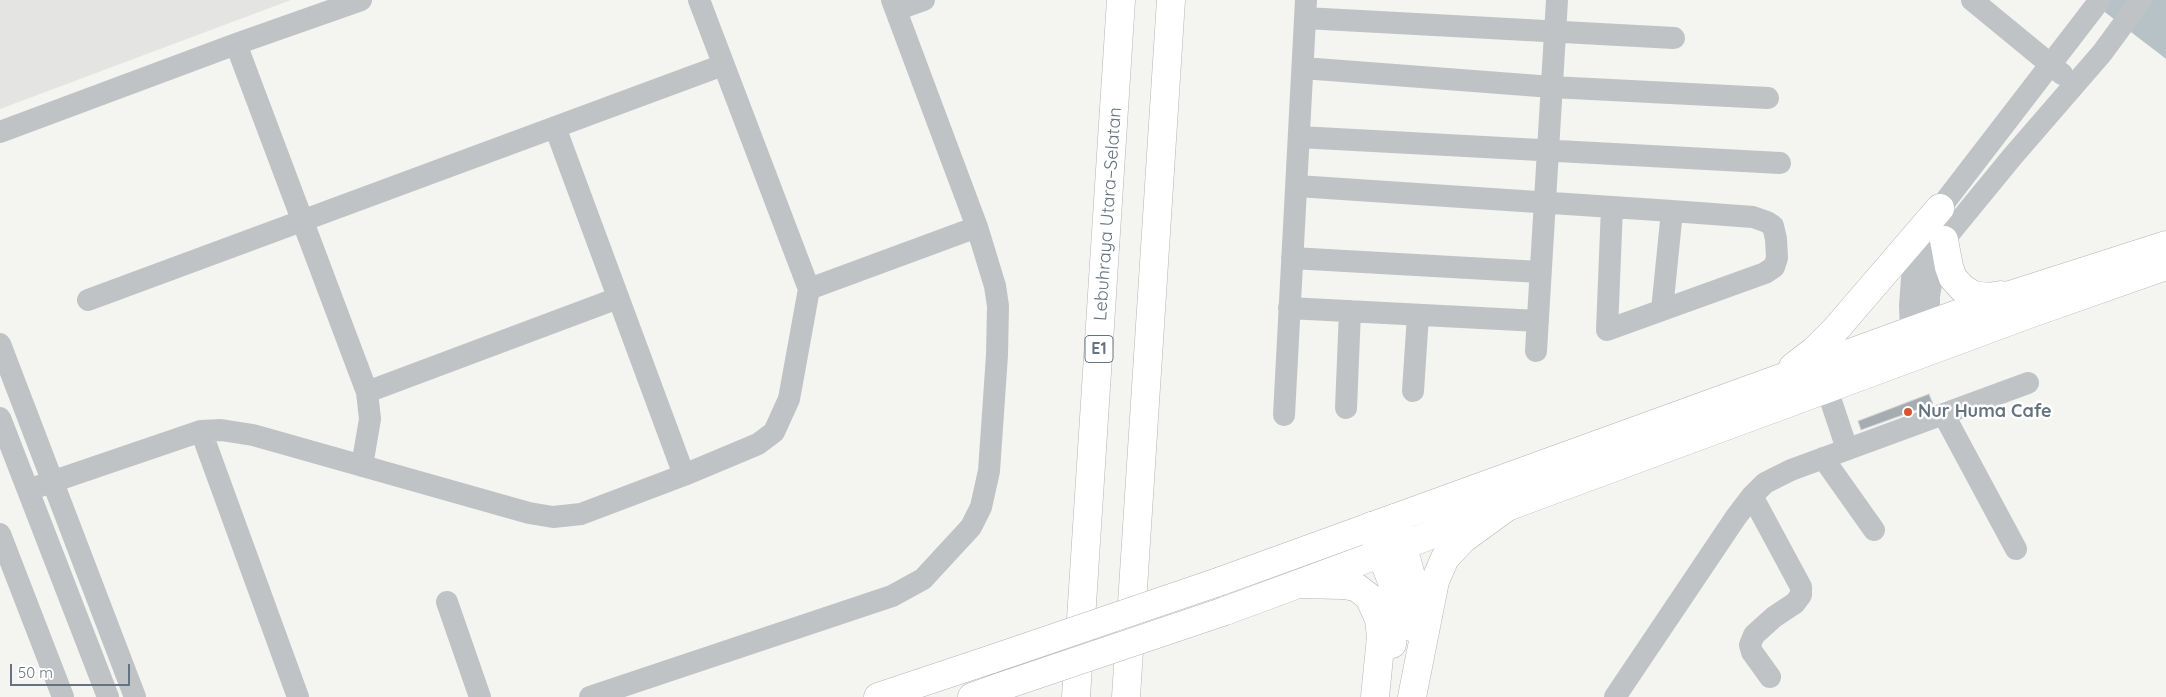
<!DOCTYPE html>
<meta charset="utf-8">
<style>
body{margin:0}
#map{position:relative;width:2166px;height:697px;overflow:hidden;background:#f4f4f0;font-family:Quicksand,sans-serif}
canvas{display:block}
.scale{position:absolute;left:10px;top:664px;width:120px;height:22px;box-sizing:border-box;border:2px solid #64737f;border-top:0;padding-left:6px;font-size:15px;line-height:18px;white-space:nowrap;color:#64737f;-webkit-text-stroke:4px #fff;paint-order:stroke}
</style>
<div id="map">
<canvas width="2166" height="697"></canvas>
<div class="scale">50 m</div>
</div>
<script>
const c = document.querySelector('canvas').getContext('2d');
c.lineJoin = 'round';
function fill(path, color) { c.fillStyle = color; c.fill(path, 'evenodd'); }
const poly = rows => new Path2D(rows.map(r => 'M' + r).join(''));
function stroke(path, color, width, dash) { c.strokeStyle = color; c.lineWidth = width; c.lineCap = dash ? 'butt' : 'round'; c.setLineDash(dash || []); c.stroke(path); }
function label(font, color, halo, rows, align = 'center') {
  c.font = font + ' Quicksand,sans-serif'; c.lineWidth = 5; c.setLineDash([]); c.textBaseline = 'middle'; c.strokeStyle = halo; c.fillStyle = color; for (const [text, x, y, turn = 0] of rows) {
    c.save(); c.translate(x, y); c.rotate((+turn || 0) * Math.PI / 180); c.textAlign = isNaN(turn) ? turn : align; if (halo) c.strokeText(text, 0, 0); c.fillText(text, 0, 0); c.restore();
  }
}
const built = poly([
 [0,0,291,0,0,109]
]);
const water = poly([
 [2089,0,2166,0,2166,59,2161,55]
]);
const building = poly([
 [1929,394,1933,404,1861,430,1858,421,1929,394]
]);
const minor = poly([
 [1972,0,2062,74],
 [896,10,924,0],
 [1305,18,1674,38],
 [236,44,367,392,370,419,362,466],
 [1303,68,1552,87,1768,98],
 [555,127,684,475],
 [0,132,236,44,361,0],
 [1299,137,1780,163],
 [1297,186,1672,211,1753,217,1767,222,1773,226,1776,239,1777,258,1774,267,1765,273,1607,330,1612,207],
 [1292,258,1540,272],
 [809,289,977,227],
 [88,300,723,65],
 [1289,308,1538,321],
 [1662,310,1672,211],
 [1934,338,1929,324,1929,296,1934,267,1944,240,2012,157,2102,53,2141,0],
 [0,344,135,697],
 [1916,345,1911,332,1910,306,1912,278,1918,256,1940,208,2100,0],
 [1536,351,1557,0],
 [1822,374,1847,449],
 [1413,391,1418,315],
 [367,392,618,298],
 [1346,408,1350,311],
 [1284,415,1306,0],
 [1944,415,2016,549],
 [0,418,108,697],
 [201,431,298,697],
 [1823,458,1874,530],
 [28,490,201,431,221,430,253,435,529,513,553,517,581,514,684,475,758,444,774,432,789,399,809,289,699,0],
 [1752,496,1801,587,1801,595,1795,603,1774,617,1754,635,1750,645,1752,652,1770,677],
 [0,534,63,697],
 [447,602,480,697],
 [590,697,892,596,923,579,971,527,981,507,989,471,997,355,998,306,995,286,977,227,892,0],
 [1615,697,1736,517,1752,496,1765,483,1791,470,2028,383]
]);
const major = poly([
 [1944,240,1949,267,1953,278,1962,288,1973,295,1988,297,2001,295],
 [1793,367,1815,350,1836,329,1940,208],
 [1221,581,2013,294,2166,245],
 [1225,611,2032,313,2166,266],
 [878,697,992,659],
 [972,697,1000,687]
]);
const highway = poly([
 [1395,518,1411,576,1415,601,1414,628],
 [1371,526,1392,582,1395,604,1392,644],
 [1298,584,1343,585,1356,587,1369,597,1379,619,1381,637,1375,697],
 [1076,697,1121,0],
 [1126,697,1171,0],
 [1412,697,1435,581,1445,558,1463,539,1507,507]
]);
const majorBridge = poly([
 [992,659,1221,581],
 [1000,687,1225,611]
]);
const markers = [
 [1908,412,5,"#d8542c"]
];
const shields = [
 [1099,349,28]
];
const shieldNames = [
 ["E1",1099,349]
];
const streetNames = [
 ["Lebuhraya Utara–Selatan",1108,214,-86]
];
const poiNames = [
 ["Nur Huma Cafe",1918,412]
];
fill(built, '#e4e5e3');
fill(water, '#b7c2c6');
fill(building, '#a6adb2');
stroke(building, '#d5d5d3', 1);
stroke(major, '#b2b6b9', 29);
stroke(highway, '#b2b5b8', 29);
stroke(minor, '#bfc3c6', 22);
stroke(major, '#fff', 28);
stroke(highway, '#fff', 28);
stroke(majorBridge, '#b2b6b9', 29, []);
stroke(majorBridge, '#fff', 28);
for (const [x, y, r, color] of markers) { const dot = new Path2D(); dot.arc(x, y, r, 0, 2 * Math.PI); c.fillStyle = color; c.fill(dot); stroke(dot, '#fff', 2); }
for (const [x, y, w] of shields) { const box = new Path2D(); box.roundRect(x - w / 2, y - 13.5, w, 27, 4); c.fillStyle = '#fff'; c.fill(box); stroke(box, '#64737f', 1); }
label('bold 16px', '#64737f', null, shieldNames);
label('18px', '#64737f', '#fff', streetNames);
label('bold 18px', '#64737f', '#fff', poiNames, 'left');
</script>
